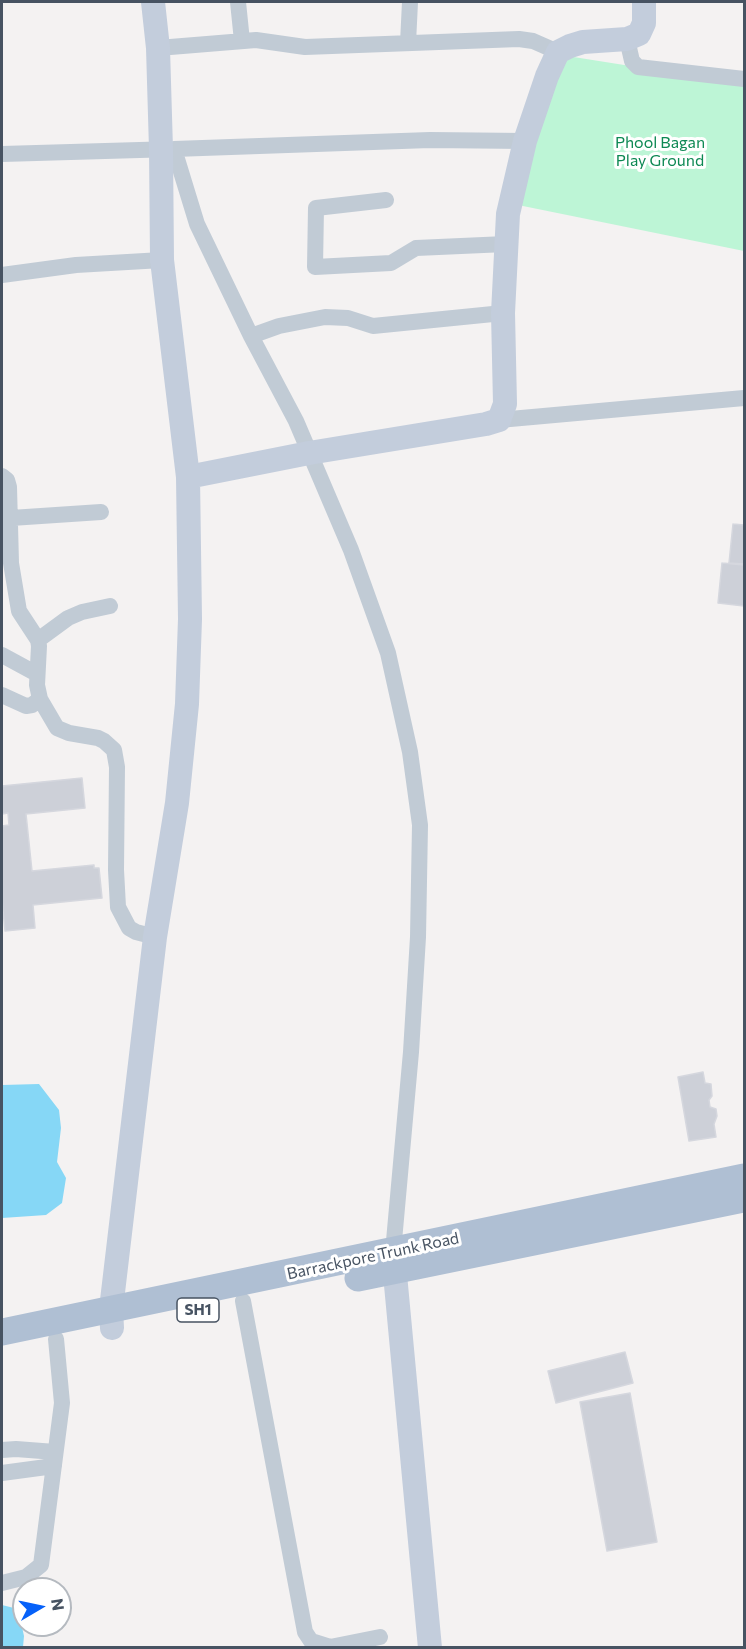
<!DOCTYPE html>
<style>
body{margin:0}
#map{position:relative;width:746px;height:1649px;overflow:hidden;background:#f4f2f2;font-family:Commissioner,sans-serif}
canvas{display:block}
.frame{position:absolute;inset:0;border:3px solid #475362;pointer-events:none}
.north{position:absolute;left:12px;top:1577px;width:60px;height:60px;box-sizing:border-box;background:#fff;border:2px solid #b5bac0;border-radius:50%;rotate:81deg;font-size:16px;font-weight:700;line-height:24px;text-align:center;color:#475362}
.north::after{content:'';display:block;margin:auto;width:21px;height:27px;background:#0661f9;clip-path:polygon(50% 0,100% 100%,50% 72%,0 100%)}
</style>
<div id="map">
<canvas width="746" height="1649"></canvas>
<div class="frame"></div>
<div class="north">N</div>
</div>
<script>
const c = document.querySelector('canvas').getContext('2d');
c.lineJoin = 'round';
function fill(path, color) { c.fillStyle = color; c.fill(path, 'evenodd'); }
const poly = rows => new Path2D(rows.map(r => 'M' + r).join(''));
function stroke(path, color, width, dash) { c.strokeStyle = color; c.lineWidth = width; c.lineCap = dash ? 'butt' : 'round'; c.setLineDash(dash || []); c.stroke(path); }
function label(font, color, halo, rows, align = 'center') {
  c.font = font + ' Commissioner,sans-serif'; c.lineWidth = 6; c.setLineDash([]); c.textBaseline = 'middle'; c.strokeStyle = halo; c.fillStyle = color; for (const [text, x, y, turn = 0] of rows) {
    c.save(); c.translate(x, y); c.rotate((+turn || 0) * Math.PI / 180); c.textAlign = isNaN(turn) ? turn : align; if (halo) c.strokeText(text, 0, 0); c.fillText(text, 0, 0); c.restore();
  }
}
const green = poly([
 [561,55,744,84,744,251,518,205]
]);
const water = poly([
 [39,1084,59,1110,61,1128,57,1162,66,1178,62,1203,46,1215,2,1218,2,1085],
 [2,1605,18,1609,24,1636,23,1647,2,1647]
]);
const building = poly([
 [733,524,744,525,744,564,729,563,733,524],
 [722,563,744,565,744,606,718,603,722,563],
 [82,778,85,808,26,814,32,871,94,865,94,868,99,868,102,898,33,905,35,928,5,931,2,900,2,826,9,825,8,813,2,814,2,786,82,778],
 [703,1072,705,1083,711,1084,712,1096,709,1100,710,1107,716,1109,717,1116,714,1124,716,1137,689,1141,678,1077,703,1072],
 [625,1352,633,1383,556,1403,548,1371,625,1352],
 [630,1393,657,1542,607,1551,580,1402,630,1393]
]);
const street = poly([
 [238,2,242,41],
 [627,39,632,61,638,67,744,79],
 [408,43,410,2],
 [158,48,256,40,305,47,519,39,533,41,558,52],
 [174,149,430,140,525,141],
 [2,154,174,149,197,224,251,336,296,421,351,550,388,653,410,752,420,825,418,937,411,1052,393,1252],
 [386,200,316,208,315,267,391,263,416,248,506,244],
 [2,275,76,265,162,260],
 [251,336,279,326,325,317,348,318,373,326,503,313],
 [499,420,744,398],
 [2,476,7,480,9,487,11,563,19,611,38,640,39,646,37,685,40,699,57,728,69,733,98,738,104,741,114,750,117,767,116,870,118,907,129,928,136,932,155,937],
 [11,518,101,512],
 [38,640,68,618,82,612,110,606],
 [2,655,37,674],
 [2,695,26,706,32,705,40,699],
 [243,1301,305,1632,311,1641,330,1647,380,1637],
 [2,1450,16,1449,55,1452],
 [2,1473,54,1466],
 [2,1583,26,1577,41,1565,62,1403,56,1339]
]);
const secondary = poly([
 [188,477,309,453,486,424,499,420,505,404,503,313,508,214,525,141,547,76,558,52,570,46,583,42,627,39,639,34,644,23,644,2],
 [393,1253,430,1648],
 [112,1328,111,1309,155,937,177,803,187,704,190,619,188,477,162,260,161,149,158,48,153,2]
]);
const primary = poly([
 [358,1278,744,1199],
 [2,1332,744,1177]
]);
const shields = [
 [198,1310,42]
];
const shieldNames = [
 ["SH1",198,1310]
];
const parkNames = [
 ["Phool Bagan",660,143],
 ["Play Ground",660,161]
];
const streetNames = [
 ["Barrackpore Trunk Road",373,1256,-12]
];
fill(green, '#bdf5d6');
fill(water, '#86d7f6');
fill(building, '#cdd0d8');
stroke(building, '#d5d7de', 1.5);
stroke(street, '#c1cbd5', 16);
stroke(secondary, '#c3cddc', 24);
stroke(primary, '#afbfd3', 27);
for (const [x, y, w] of shields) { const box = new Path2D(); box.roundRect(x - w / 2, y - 12, w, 24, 4.5); c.fillStyle = '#fff'; c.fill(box); stroke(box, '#475362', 1.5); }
label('bold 15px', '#475362', null, shieldNames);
label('16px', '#0d8853', '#fff', parkNames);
label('16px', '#475362', '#fff', streetNames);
</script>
